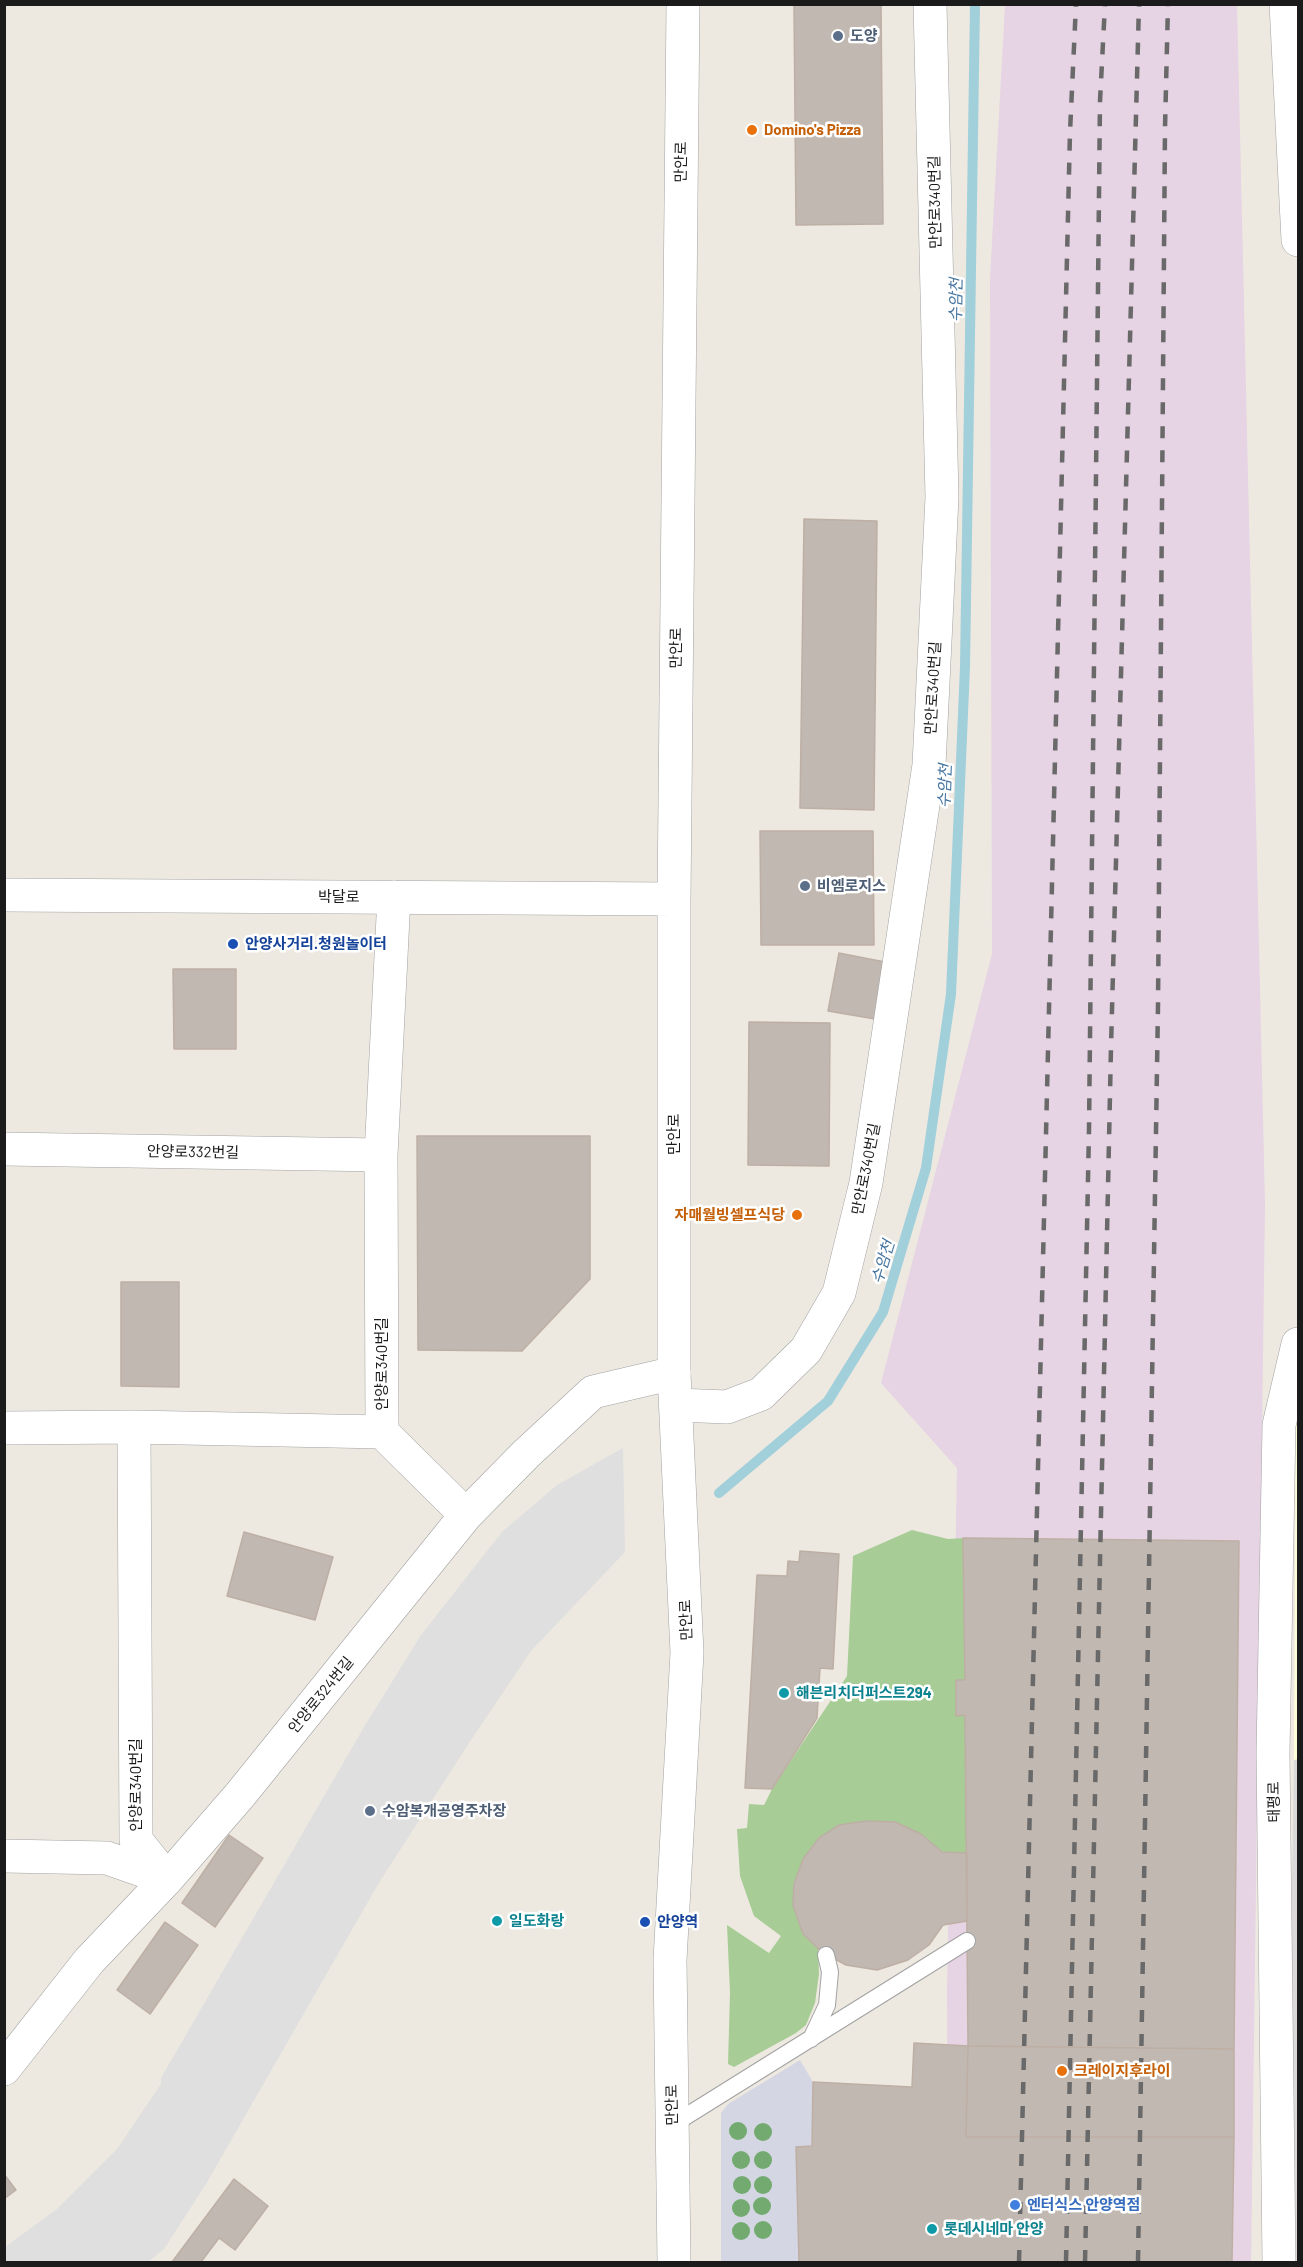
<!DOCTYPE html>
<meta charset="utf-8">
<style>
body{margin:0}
#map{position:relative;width:1303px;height:2267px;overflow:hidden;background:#ede9e1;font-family:Barlow,sans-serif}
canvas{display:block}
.frame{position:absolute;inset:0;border:6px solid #1b1b1b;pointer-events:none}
</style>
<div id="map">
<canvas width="1303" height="2267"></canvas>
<div class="frame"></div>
</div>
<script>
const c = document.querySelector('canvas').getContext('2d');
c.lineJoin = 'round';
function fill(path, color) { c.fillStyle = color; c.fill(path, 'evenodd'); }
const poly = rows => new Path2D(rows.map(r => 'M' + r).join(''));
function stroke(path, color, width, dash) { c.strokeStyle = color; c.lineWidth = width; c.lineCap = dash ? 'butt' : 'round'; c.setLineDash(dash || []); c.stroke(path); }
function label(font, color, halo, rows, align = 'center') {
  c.font = font + ' Barlow,"Noto Sans KR",sans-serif'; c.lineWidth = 5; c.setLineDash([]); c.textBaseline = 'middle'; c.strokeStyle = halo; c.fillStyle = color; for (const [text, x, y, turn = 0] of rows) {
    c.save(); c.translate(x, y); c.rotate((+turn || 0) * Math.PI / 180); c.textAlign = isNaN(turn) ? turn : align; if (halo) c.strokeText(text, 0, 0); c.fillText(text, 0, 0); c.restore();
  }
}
const residential = poly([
 [1298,1759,1298,2262,1286,2262,1294,1760]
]);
const industrial = poly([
 [1005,5,1237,5,1265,1204,1251,2262,948,2262,947,1989,957,1468,881,1383,992,954,990,278]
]);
const education = poly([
 [1298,1388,1298,1759,1294,1760,1296,1403]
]);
const forest = poly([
 [912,1530,948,1539,963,1538,965,1680,956,1680,956,1715,965,1715,967,1853,942,1852,921,1834,895,1822,866,1821,839,1825,819,1838,803,1859,794,1884,793,1905,803,1934,818,1948,819,1974,815,2003,806,2025,796,2033,734,2067,728,2064,730,1993,727,1925,769,1953,781,1936,754,1916,740,1876,737,1829,747,1828,749,1804,764,1805,772,1789,847,1676,853,1556]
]);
const parking = poly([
 [623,1448,625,1552,531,1651,471,1740,380,1881,206,2184,164,2249,148,2262,5,2262,5,2247,57,2209,117,2149,161,2084,161,2078,364,1727,421,1635,502,1532,557,1485]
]);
const plaza = poly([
 [800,2060,813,2082,812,2146,796,2148,799,2262,721,2262,721,2113,728,2104]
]);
const stream = poly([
 [719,1493,828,1401,883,1312,926,1168,951,994,965,667,975,4]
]);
const building = poly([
 [794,4,881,4,883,224,796,225,794,4],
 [804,519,877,521,874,810,800,808,804,519],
 [760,831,873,831,874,945,761,945,760,831],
 [839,953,885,962,875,1019,828,1011,839,953],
 [173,969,236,969,236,1049,174,1049,173,969],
 [749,1022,830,1023,829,1166,748,1165,749,1022],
 [417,1136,590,1136,590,1279,522,1351,418,1350,417,1136],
 [121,1282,179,1282,179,1387,121,1386,121,1282],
 [244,1532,333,1557,315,1620,227,1596,244,1532],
 [963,1538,1239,1541,1234,2049,968,2046,965,1715,956,1716,956,1680,965,1680,963,1538],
 [800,1551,839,1554,833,1669,820,1668,817,1718,772,1789,745,1788,757,1575,787,1576,788,1561,799,1562,800,1551],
 [866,1821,895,1822,921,1834,942,1852,967,1853,967,1921,943,1925,929,1945,908,1960,877,1970,846,1965,822,1952,803,1934,793,1905,794,1884,803,1859,819,1838,839,1825,866,1821],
 [229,1835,263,1858,215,1927,182,1903,229,1835],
 [165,1922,198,1945,150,2014,117,1990,165,1922],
 [914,2043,968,2046,966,2137,1234,2137,1232,2262,799,2262,796,2147,812,2146,813,2082,912,2087,914,2043],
 [968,2046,1234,2049,1234,2137,966,2137,968,2046],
 [4,2174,16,2190,4,2199,4,2174],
 [234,2179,268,2206,235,2250,219,2238,201,2262,172,2262,234,2179]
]);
const service = poly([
 [811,2039,827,2005,830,1972,826,1955],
 [672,2125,967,1941]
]);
const minor = poly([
 [1286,4,1298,240],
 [4,1149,381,1155],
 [677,1405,727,1407,761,1394,806,1350,839,1293,866,1183,929,765,942,497,930,4],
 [134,1427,136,1840,167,1879],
 [4,1428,134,1427,382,1432,381,1155,394,897],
 [382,1432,466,1515],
 [4,1856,107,1858,167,1879],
 [4,2069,89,1961,167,1879,240,1795,466,1515,526,1454,593,1392,674,1373],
 [1279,2262,1273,1753,1279,1425,1298,1344]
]);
const tertiary = poly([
 [4,895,674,899],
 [674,2262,670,1960,687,1653,674,1373,674,899,683,4]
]);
const rail = poly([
 [1019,2262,1070,132,1076,4],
 [1066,2262,1089,1130,1100,101,1105,4],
 [1085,2262,1111,1047,1139,4],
 [1138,2262,1158,1006,1165,128,1168,4]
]);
const trees = [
 [738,2131],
 [763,2132],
 [741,2160],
 [763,2160],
 [742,2185],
 [763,2185],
 [762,2206],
 [741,2208],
 [763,2230],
 [741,2231]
];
const markers = [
 [838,36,6,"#5c6f8a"],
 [752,130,6,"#e8710a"],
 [805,886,6,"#5c6f8a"],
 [233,944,6,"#1a4fb4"],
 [797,1215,6,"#e8710a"],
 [784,1693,6,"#0f9aa8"],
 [370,1811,6,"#5c6f8a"],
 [497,1921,6,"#0f9aa8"],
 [645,1922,6,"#1a4fb4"],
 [1062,2071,6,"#e8710a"],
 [1015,2205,6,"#3f7fe0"],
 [932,2229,6,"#0f9aa8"]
];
const serviceNames = [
 ["도양",850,36],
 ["비엠로지스",817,886],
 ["수암복개공영주차장",382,1811]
];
const foodNames = [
 ["Domino's Pizza",764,130],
 ["자매월빙셀프식당",785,1215,"right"],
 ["크레이지후라이",1074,2071]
];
const streetNames = [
 ["만안로",681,162,-89],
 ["만안로340번길",935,202,-91],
 ["만안로",676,648,-89],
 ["만안로340번길",933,688,-87],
 ["박달로",339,897],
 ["만안로",674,1134,-90],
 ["안양로332번길",193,1152,1],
 ["만안로340번길",866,1169,-79],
 ["안양로340번길",382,1364,-90],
 ["만안로",686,1620,-92],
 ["안양로324번길",321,1695,-51],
 ["안양로340번길",136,1785,-90],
 ["태평로",1274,1802,-91],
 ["만안로",672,2105,-91]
];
const transitNames = [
 ["안양사거리.청원놀이터",245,944],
 ["안양역",657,1922]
];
const cultureNames = [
 ["해븐리치더퍼스트294",796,1693],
 ["일도화랑",509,1921],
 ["롯데시네마 안양",944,2229]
];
const shopNames = [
 ["엔터식스 안양역점",1027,2205]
];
const waterNames = [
 ["수암천",956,300,-89],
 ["수암천",945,786,-88],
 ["수암천",883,1262,-73]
];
fill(residential, '#dad8d8');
fill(industrial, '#e6d3e3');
fill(education, '#fefed9');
fill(forest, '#a7cc96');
fill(parking, '#dfdfdf');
fill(plaza, '#d5d6e3');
stroke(stream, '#a1cfda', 10);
fill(building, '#c1b8b1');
stroke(building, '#beafa4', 1.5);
stroke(service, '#a2a2a2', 18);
stroke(minor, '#a2a2a2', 34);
stroke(tertiary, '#a2a2a2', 34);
stroke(service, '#fff', 16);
stroke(minor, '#fff', 33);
stroke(tertiary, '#fff', 33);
stroke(rail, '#696969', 4.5, [12, 12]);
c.fillStyle = '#72aa70';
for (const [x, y] of trees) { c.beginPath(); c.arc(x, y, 9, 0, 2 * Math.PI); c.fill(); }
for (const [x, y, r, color] of markers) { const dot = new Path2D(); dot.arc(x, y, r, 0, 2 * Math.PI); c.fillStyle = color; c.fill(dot); stroke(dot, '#fff', 2); }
label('bold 15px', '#4e5e75', '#fff', serviceNames, 'left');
label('bold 15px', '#c56008', '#fff', foodNames, 'left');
label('15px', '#1b1b1b', '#fff', streetNames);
label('bold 15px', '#164399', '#fff', transitNames, 'left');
label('bold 15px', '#0d838f', '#fff', cultureNames, 'left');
label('bold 15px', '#366cbe', '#fff', shopNames, 'left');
label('italic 16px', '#4776a1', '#fff', waterNames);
</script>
